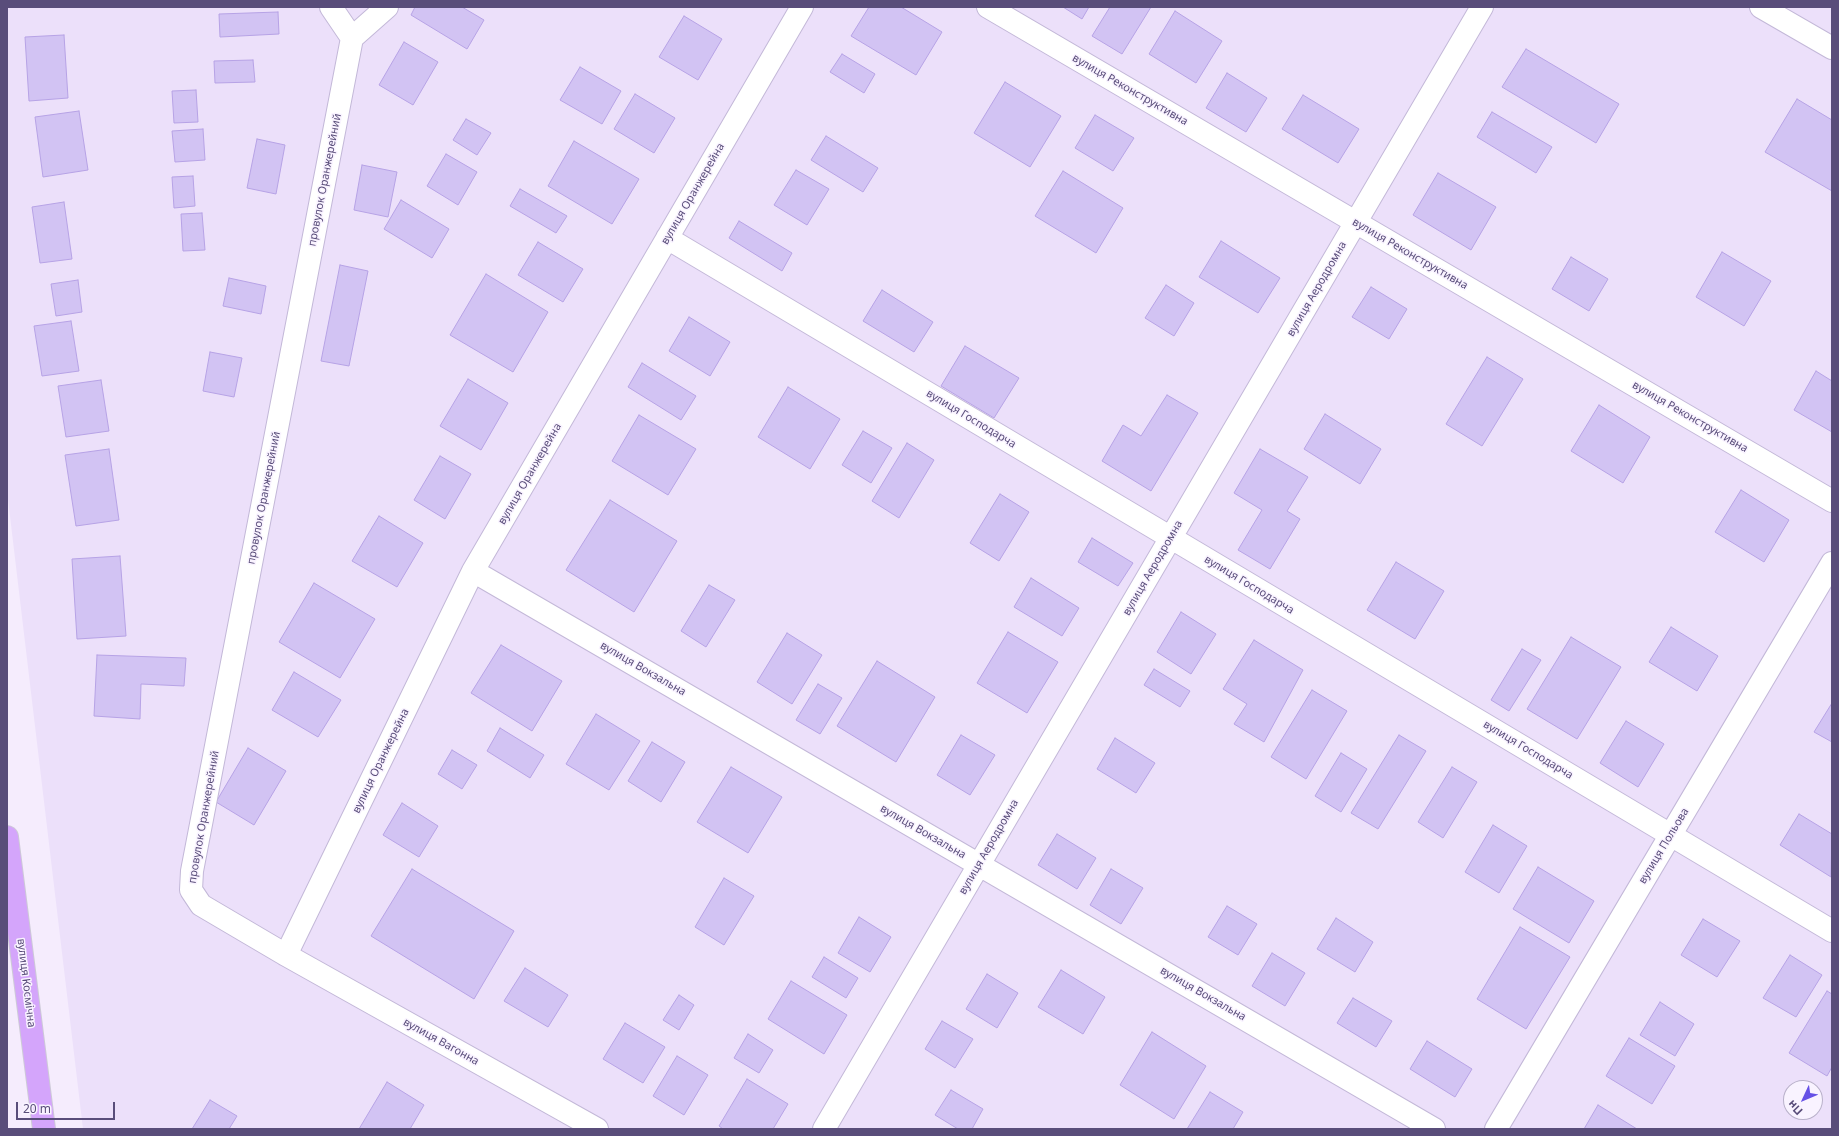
<!DOCTYPE html>
<meta charset="utf-8">
<style>
body{margin:0}
#map{position:relative;width:1839px;height:1136px;overflow:hidden;background:#f5ecfd;font-family:"Noto Sans",sans-serif}
canvas{display:block}
.frame{position:absolute;inset:0;border:8px solid #594d7a;pointer-events:none}
.north{position:absolute;left:1783px;top:1080px;width:40px;height:40px;box-sizing:border-box;background:#f9f3ff;border:1px solid #b9b1ca;border-radius:50%;rotate:226deg;font-size:11px;font-weight:700;line-height:16px;text-align:center;color:#594d7a}
.north::after{content:'';display:block;margin:auto;width:14px;height:18px;background:#6651e6;clip-path:polygon(50% 0,100% 100%,50% 72%,0 100%)}
.scale{position:absolute;left:16px;top:1102px;width:99px;height:18px;box-sizing:border-box;border:2px solid #594d7a;border-top:0;padding-left:5px;font-size:12px;line-height:14px;white-space:nowrap;color:#594d7a;-webkit-text-stroke:3px #f9f3ff;paint-order:stroke}
</style>
<div id="map">
<canvas width="1839" height="1136"></canvas>
<div class="frame"></div>
<div class="north">Пн</div>
<div class="scale">20 m</div>
</div>
<script>
const c = document.querySelector('canvas').getContext('2d');
c.lineJoin = 'round';
function fill(path, color) { c.fillStyle = color; c.fill(path, 'evenodd'); }
const poly = rows => new Path2D(rows.map(r => 'M' + r).join(''));
function stroke(path, color, width, dash) { c.strokeStyle = color; c.lineWidth = width; c.lineCap = dash ? 'butt' : 'round'; c.setLineDash(dash || []); c.stroke(path); }
function label(font, color, halo, rows, align = 'center') {
  c.font = font + ' "Noto Sans",sans-serif'; c.lineWidth = 3; c.setLineDash([]); c.textBaseline = 'middle'; c.strokeStyle = halo; c.fillStyle = color; for (const [text, x, y, turn = 0] of rows) {
    c.save(); c.translate(x, y); c.rotate((+turn || 0) * Math.PI / 180); c.textAlign = isNaN(turn) ? turn : align; if (halo) c.strokeText(text, 0, 0); c.fillText(text, 0, 0); c.restore();
  }
}
const residential = poly([
 [7,7,1832,7,1832,1129,83,1129,7,491],
 [1791,1088,1815,1088,1815,1112,1791,1112]
]);
const building = poly([
 [415,7,462,7,484,20,467,49,411,15,415,7],
 [869,7,901,7,942,32,916,75,851,36,869,7],
 [1063,7,1089,7,1082,19,1063,7],
 [1110,7,1151,7,1122,54,1092,36,1110,7],
 [1175,11,1222,41,1196,83,1149,54,1175,11],
 [278,12,279,34,220,37,219,14,278,12],
 [684,16,722,39,698,80,659,57,684,16],
 [64,35,68,98,29,101,25,37,64,35],
 [404,42,438,62,413,105,379,85,404,42],
 [1526,49,1619,104,1596,143,1502,87,1526,49],
 [842,54,875,74,864,93,830,72,842,54],
 [253,60,255,82,215,83,214,61,253,60],
 [580,67,621,91,602,124,560,100,580,67],
 [1227,73,1267,98,1246,132,1206,108,1227,73],
 [1005,82,1061,116,1030,167,974,133,1005,82],
 [196,90,198,122,174,123,172,91,196,90],
 [635,94,675,118,654,153,614,129,635,94],
 [1303,95,1359,129,1338,163,1282,129,1303,95],
 [1797,99,1832,120,1832,191,1765,152,1797,99],
 [79,111,88,170,43,177,35,117,79,111],
 [1492,112,1552,147,1536,173,1477,137,1492,112],
 [1095,115,1134,138,1113,171,1075,148,1095,115],
 [466,119,491,133,477,155,453,140,466,119],
 [203,129,205,160,175,162,172,131,203,129],
 [826,136,878,168,863,192,811,160,826,136],
 [257,139,285,145,276,194,247,188,257,139],
 [574,141,639,179,612,224,548,186,574,141],
 [446,154,477,172,458,205,427,186,446,154],
 [362,165,397,172,388,217,354,210,362,165],
 [796,170,829,189,807,225,774,205,796,170],
 [1063,171,1123,208,1096,253,1035,216,1063,171],
 [1438,173,1496,207,1471,250,1413,215,1438,173],
 [193,176,195,206,174,208,172,177,193,176],
 [520,189,567,216,556,233,510,206,520,189],
 [401,200,449,229,432,258,384,229,401,200],
 [64,202,72,259,40,263,32,207,64,202],
 [202,213,205,250,183,251,181,214,202,213],
 [739,221,792,253,782,271,729,238,739,221],
 [1221,241,1280,278,1258,313,1199,277,1221,241],
 [538,242,583,269,563,302,518,275,538,242],
 [1722,252,1771,281,1744,326,1696,297,1722,252],
 [1571,257,1608,279,1589,311,1552,289,1571,257],
 [340,265,368,271,349,366,321,361,340,265],
 [486,274,548,312,513,372,450,335,486,274],
 [229,278,266,286,261,314,223,306,229,278],
 [78,280,82,312,56,316,51,284,78,280],
 [1166,285,1194,303,1174,336,1145,318,1166,285],
 [1371,287,1407,309,1389,339,1352,317,1371,287],
 [882,290,933,322,914,352,863,321,882,290],
 [689,317,730,342,710,376,669,351,689,317],
 [71,321,79,371,42,376,34,326,71,321],
 [965,346,1019,378,994,418,941,386,965,346],
 [210,352,242,358,234,397,203,391,210,352],
 [1487,357,1523,379,1482,446,1446,424,1487,357],
 [642,363,696,396,681,420,628,387,642,363],
 [1816,371,1832,381,1832,432,1794,410,1816,371],
 [468,379,508,403,481,450,440,426,468,379],
 [101,380,109,431,66,437,58,386,101,380],
 [788,387,840,419,810,469,758,437,788,387],
 [1167,395,1198,413,1151,491,1102,461,1123,425,1141,436,1167,395],
 [1599,405,1650,437,1623,483,1571,451,1599,405],
 [1325,414,1381,449,1360,484,1304,449,1325,414],
 [639,415,696,449,668,495,612,461,639,415],
 [863,431,892,448,871,483,842,465,863,431],
 [907,443,934,460,899,518,872,501,907,443],
 [109,449,119,520,76,526,65,455,109,449],
 [1260,449,1308,477,1287,511,1300,519,1270,569,1238,550,1262,510,1234,493,1260,449],
 [440,456,471,474,445,519,414,500,440,456],
 [1741,490,1789,520,1764,562,1715,532,1741,490],
 [1000,494,1029,512,999,561,970,543,1000,494],
 [610,500,677,541,634,612,566,570,610,500],
 [379,516,423,543,397,587,352,561,379,516],
 [1092,538,1133,563,1118,586,1078,562,1092,538],
 [120,556,126,636,77,639,72,559,120,556],
 [1396,562,1444,591,1415,639,1367,610,1396,562],
 [1031,578,1079,608,1062,636,1014,607,1031,578],
 [314,583,375,619,340,678,279,642,314,583],
 [709,585,735,600,706,647,681,631,709,585],
 [1181,612,1216,634,1191,674,1157,652,1181,612],
 [1671,627,1718,656,1697,691,1649,662,1671,627],
 [1008,632,1058,662,1027,713,977,683,1008,632],
 [787,633,822,655,792,704,757,682,787,633],
 [1571,637,1621,667,1577,739,1527,709,1571,637],
 [1254,640,1303,670,1264,742,1234,724,1247,704,1223,689,1254,640],
 [501,645,562,681,532,731,471,693,501,645],
 [1522,649,1541,660,1509,711,1491,700,1522,649],
 [97,655,186,658,184,686,141,684,140,719,94,716,97,655],
 [877,661,935,697,896,762,837,726,877,661],
 [1154,669,1190,691,1180,707,1144,685,1154,669],
 [294,672,341,700,318,737,272,710,294,672],
 [818,684,842,698,820,734,796,720,818,684],
 [1312,690,1347,711,1306,779,1271,757,1312,690],
 [1832,703,1832,742,1814,732,1832,703],
 [596,714,640,741,609,790,566,764,596,714],
 [1626,721,1664,744,1638,787,1600,763,1626,721],
 [500,728,544,755,530,778,487,751,500,728],
 [961,735,995,755,970,795,937,775,961,735],
 [1399,735,1426,751,1378,829,1351,813,1399,735],
 [1115,738,1155,763,1136,793,1097,769,1115,738],
 [652,742,685,762,661,802,628,781,652,742],
 [248,748,286,771,254,825,216,802,248,748],
 [452,750,477,765,462,789,438,774,452,750],
 [1341,753,1367,769,1341,812,1315,796,1341,753],
 [731,767,782,797,748,853,697,822,731,767],
 [1452,767,1477,782,1443,838,1418,822,1452,767],
 [402,803,438,826,419,857,383,835,402,803],
 [1799,814,1832,834,1831,877,1780,845,1799,814],
 [1493,825,1527,846,1499,893,1465,872,1493,825],
 [1057,834,1096,858,1077,889,1038,865,1057,834],
 [1538,867,1594,901,1569,943,1513,909,1538,867],
 [412,869,514,931,474,999,371,936,412,869],
 [1111,869,1143,888,1121,924,1090,905,1111,869],
 [724,878,754,896,724,945,695,927,724,878],
 [1227,906,1257,924,1238,955,1208,937,1227,906],
 [859,917,891,937,870,972,838,953,859,917],
 [1336,918,1373,942,1355,972,1317,949,1336,918],
 [1703,919,1740,941,1717,977,1681,955,1703,919],
 [1520,927,1570,957,1526,1029,1477,999,1520,927],
 [1272,953,1305,973,1285,1006,1252,986,1272,953],
 [1790,955,1822,975,1796,1017,1763,998,1790,955],
 [824,957,858,978,846,998,812,977,824,957],
 [525,968,568,995,548,1027,504,1001,525,968],
 [1061,970,1105,997,1083,1034,1038,1007,1061,970],
 [987,974,1018,993,997,1028,966,1009,987,974],
 [791,981,847,1015,824,1054,768,1019,791,981],
 [1827,991,1832,994,1832,1067,1827,1076,1789,1053,1827,991],
 [679,995,694,1005,679,1030,663,1020,679,995],
 [1353,998,1392,1021,1376,1047,1337,1023,1353,998],
 [1660,1002,1694,1024,1675,1056,1640,1035,1660,1002],
 [942,1021,973,1039,955,1068,925,1049,942,1021],
 [625,1023,665,1047,643,1083,603,1059,625,1023],
 [1152,1032,1206,1066,1174,1119,1120,1085,1152,1032],
 [748,1034,773,1050,759,1073,734,1058,748,1034],
 [1629,1038,1675,1066,1652,1104,1606,1076,1629,1038],
 [1427,1041,1472,1069,1455,1097,1410,1069,1427,1041],
 [677,1056,708,1075,684,1115,653,1096,677,1056],
 [747,1079,788,1104,773,1129,723,1129,719,1126,747,1079],
 [387,1082,424,1105,410,1129,359,1129,387,1082],
 [951,1090,983,1109,972,1129,958,1129,935,1115,951,1090],
 [1210,1092,1243,1112,1233,1129,1187,1129,1210,1092],
 [210,1100,237,1116,229,1129,192,1129,210,1100],
 [1598,1105,1637,1129,1584,1129,1598,1105]
]);
const minor = poly([
 [331,7,352,38],
 [387,7,352,38,192,871,191,890,201,905,286,955,597,1129],
 [988,7,1832,501],
 [1761,7,1832,48],
 [667,238,1832,931],
 [473,571,1434,1129],
 [286,955,473,571,802,7],
 [824,1129,1482,7],
 [1496,1129,1832,563]
]);
const major = poly([
 [7,837,44,1129]
]);
const streetNames = [
 ["вулиця Реконструктивна",1130,90,30],
 ["провулок Оранжерейний",325,180,-79],
 ["вулиця Оранжерейна",693,194,-60],
 ["вулиця Реконструктивна",1410,254,30],
 ["вулиця Аеродромна",1317,289,-60],
 ["вулиця Реконструктивна",1690,417,30],
 ["вулиця Господарча",971,419,31],
 ["вулиця Оранжерейна",530,474,-60],
 ["провулок Оранжерейний",264,498,-79],
 ["вулиця Аеродромна",1153,568,-60],
 ["вулиця Господарча",1249,585,31],
 ["вулиця Вокзальна",643,669,30],
 ["вулиця Господарча",1528,750,31],
 ["вулиця Оранжерейна",381,761,-64],
 ["провулок Оранжерейний",204,817,-80],
 ["вулиця Вокзальна",923,832,30],
 ["вулиця Польова",1664,846,-59],
 ["вулиця Аеродромна",989,847,-60],
 ["вулиця Космічна",26,983,83],
 ["вулиця Вокзальна",1203,994,30],
 ["вулиця Вагонна",441,1042,29]
];
fill(residential, '#ece0fa');
fill(building, '#d2c3f3');
stroke(building, '#b7a3e6', 1);
stroke(minor, '#c3b8d8', 24);
stroke(major, '#cdcad7', 24);
stroke(minor, '#fff', 22);
stroke(major, '#d4a5fb', 22);
label('11px', '#594d7a', '#f9f3ff', streetNames);
</script>
